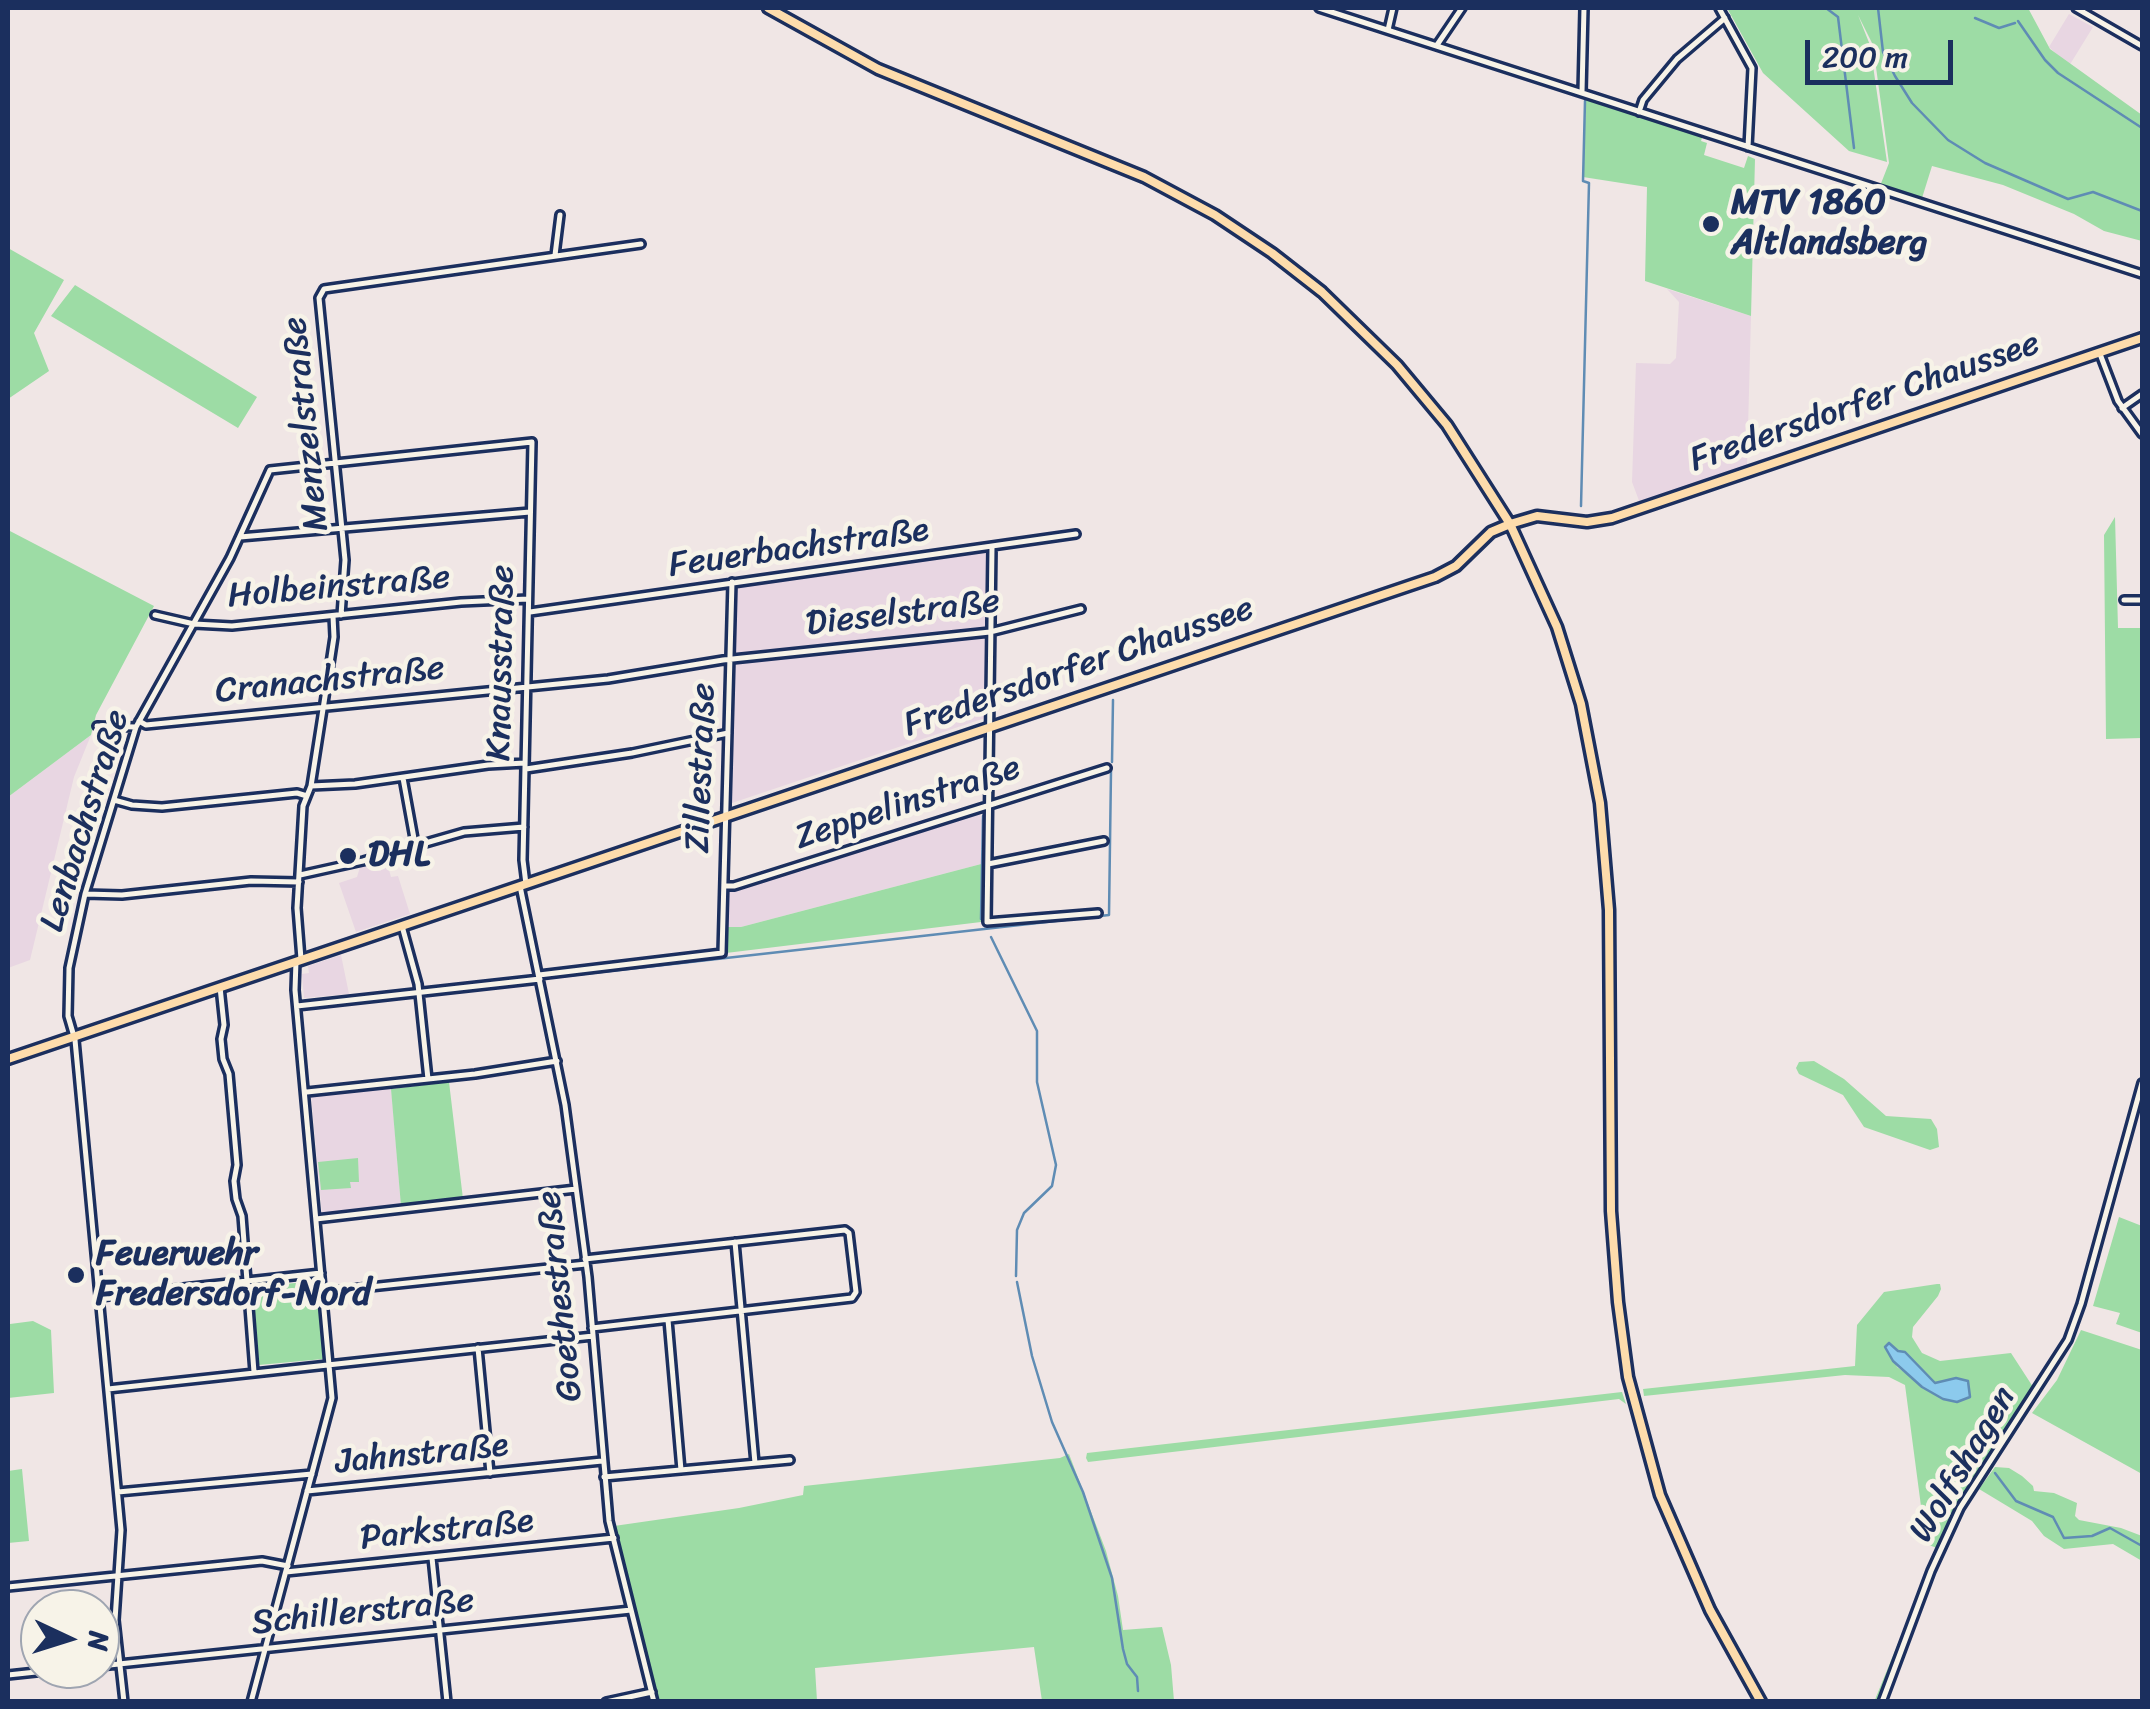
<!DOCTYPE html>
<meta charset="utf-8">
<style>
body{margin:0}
#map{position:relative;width:2150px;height:1709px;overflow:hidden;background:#f0e6e5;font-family:Sriracha,sans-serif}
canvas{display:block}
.frame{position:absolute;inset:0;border:10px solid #1b2f5e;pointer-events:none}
.north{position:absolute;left:20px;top:1589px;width:100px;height:100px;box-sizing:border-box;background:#f7f3e8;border:2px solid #9fa5b1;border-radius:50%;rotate:94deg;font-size:28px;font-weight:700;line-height:40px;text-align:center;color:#1b2f5e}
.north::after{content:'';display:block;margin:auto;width:35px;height:45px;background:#1b2f5e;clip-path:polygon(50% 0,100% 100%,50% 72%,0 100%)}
.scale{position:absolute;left:1805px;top:40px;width:148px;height:45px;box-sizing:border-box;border:5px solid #1b2f5e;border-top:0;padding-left:12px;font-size:30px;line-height:35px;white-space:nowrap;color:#1b2f5e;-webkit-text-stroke:8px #f7f3e8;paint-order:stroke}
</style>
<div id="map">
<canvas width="2150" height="1709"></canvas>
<div class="frame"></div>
<div class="north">N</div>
<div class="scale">200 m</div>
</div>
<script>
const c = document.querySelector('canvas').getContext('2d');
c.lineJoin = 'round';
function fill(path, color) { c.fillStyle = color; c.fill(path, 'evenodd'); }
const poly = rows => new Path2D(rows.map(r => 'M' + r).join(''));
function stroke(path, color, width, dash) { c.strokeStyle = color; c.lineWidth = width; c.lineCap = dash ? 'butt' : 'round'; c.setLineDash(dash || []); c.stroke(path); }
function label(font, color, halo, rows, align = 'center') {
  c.font = font + ' Sriracha,sans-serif'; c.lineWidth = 9; c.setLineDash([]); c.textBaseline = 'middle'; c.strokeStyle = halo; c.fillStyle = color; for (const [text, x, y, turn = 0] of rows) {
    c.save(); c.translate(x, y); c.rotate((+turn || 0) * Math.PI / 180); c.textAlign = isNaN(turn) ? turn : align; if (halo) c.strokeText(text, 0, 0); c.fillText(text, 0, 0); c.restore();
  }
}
const built = poly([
 [2069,14,2093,27,2069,66,2049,47],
 [1667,289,1751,316,1747,466,1641,506,1632,482,1636,363,1670,364,1676,358,1679,302],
 [985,552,988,556,985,718,729,804,735,590,739,586],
 [91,735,74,777,30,960,8,968,8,797],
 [979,811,982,821,981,864,741,927,726,927,726,893],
 [386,859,391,877,398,876,410,914,356,932,339,883,357,877,360,867],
 [341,955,349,994,304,998,302,974,309,973,308,966],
 [391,1086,401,1206,322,1214,311,1095]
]);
const green = poly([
 [1727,8,2028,8,2050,49,2142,115,2142,241,2104,231,2074,214,2003,185,1932,166,1922,198,1880,186,1889,163,1873,45,1858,15,1870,45,1887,162,1849,151,1763,73],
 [1586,97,1703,135,1701,141,1707,143,1704,155,1744,168,1748,156,1755,159,1751,316,1645,281,1647,187,1583,177],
 [8,248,64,280,34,333,49,371,8,399],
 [75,285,257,397,238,428,51,316],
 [2115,517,2118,628,2142,628,2142,738,2106,739,2104,535],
 [8,530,154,606,96,715,91,735,8,797],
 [985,863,981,922,726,953,726,927,741,927],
 [1814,1061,1844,1079,1886,1116,1931,1119,1937,1129,1939,1147,1930,1150,1864,1127,1843,1095,1799,1074,1796,1068,1799,1062],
 [449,1082,463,1199,401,1206,391,1089],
 [358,1158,359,1182,350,1182,351,1188,321,1190,318,1162],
 [2119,1217,2142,1226,2142,1333,2116,1324,2120,1313,2093,1306],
 [317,1281,323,1359,259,1365,252,1287],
 [1937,1284,1940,1284,1941,1289,1938,1296,1913,1327,1912,1337,1922,1353,1940,1361,2011,1353,2035,1390,1956,1507,1937,1547,1878,1701,1874,1702,1937,1548,1926,1544,1905,1385,1889,1377,1845,1375,1644,1396,1643,1389,1855,1366,1857,1325,1884,1292],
 [1905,1352,1935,1383,1956,1378,1968,1381,1943,1399,1897,1367,1892,1354],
 [33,1321,51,1330,54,1393,8,1398,8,1331,10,1324],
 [2081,1330,2142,1350,2142,1474,2032,1413,2057,1380],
 [1622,1392,1626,1404,1619,1399,1088,1462,1086,1458,1087,1453],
 [1069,1454,1106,1551,1118,1596,1123,1630,1162,1627,1171,1665,1174,1701,1042,1701,1034,1647,815,1668,817,1701,658,1701,614,1526,739,1508,803,1495,804,1486,1060,1458],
 [1995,1467,2009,1468,2022,1476,2033,1486,2034,1491,2054,1493,2077,1503,2075,1516,2079,1520,2121,1528,2142,1536,2142,1561,2113,1544,2064,1549,2044,1536,2032,1521,1979,1489],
 [22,1469,29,1541,8,1543,8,1471]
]);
const water = poly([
 [1889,1343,1898,1351,1905,1352,1935,1383,1956,1378,1968,1381,1970,1397,1957,1402,1943,1399,1922,1387,1893,1361,1885,1347,1889,1343]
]);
const stream = poly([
 [1826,8,1838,17,1854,148],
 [1878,8,1883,52,1895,76,1912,103,1948,140,1985,163,2068,199,2093,192,2142,211],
 [1975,18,1999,28,2015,23],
 [2018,21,2045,60,2058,73,2142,128],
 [1581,506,1589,183,1583,181,1585,101],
 [1112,762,1113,700],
 [981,919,983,816],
 [991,937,1037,1031,1037,1082,1056,1165,1052,1186,1024,1213,1017,1230,1016,1276],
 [548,978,1109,915,1111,771],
 [1017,1282,1032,1356,1052,1422,1083,1492,1112,1578,1123,1649,1127,1664,1137,1677,1138,1691],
 [1995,1473,2016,1501,2053,1517,2064,1538,2092,1536,2110,1528,2142,1546]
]);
const minor = poly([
 [1319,8,2142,274],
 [1719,8,1752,68,1748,147],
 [2076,8,2142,46],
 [1388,30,1393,8],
 [1437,45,1462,8],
 [1582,92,1584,8],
 [1639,112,1643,100,1677,59,1725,18],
 [555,255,560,215],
 [2100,354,2118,401,2142,434],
 [2122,408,2142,394],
 [240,537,530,512],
 [992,547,987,922,1098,913],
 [2124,600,2142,600],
 [530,612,1076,534],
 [155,615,194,624,232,626,461,602,528,599],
 [341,615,345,560,319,298,324,289,641,244],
 [139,721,146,725,608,679,723,660,990,632,1081,609],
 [97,726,136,727],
 [526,769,632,753,728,733],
 [403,778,415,844],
 [311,786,355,784,488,765,525,763],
 [114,800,132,805,162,807,297,793,307,796],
 [988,864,1104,841],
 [300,875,363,861,464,832,524,827],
 [520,886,565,1105,588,1277,609,1521,654,1702],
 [724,886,734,886,1107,768],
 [85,894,122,895,251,881,299,882],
 [402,926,418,984,428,1079],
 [301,959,297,908,303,806,311,786,326,690,334,637,333,616],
 [539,975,722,953,732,582],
 [220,987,224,1025,221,1039,223,1059,229,1074,237,1165,234,1181,236,1199,242,1216,254,1372],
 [297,1006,540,979],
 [307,1092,475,1074,557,1061],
 [316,1219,576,1189],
 [735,1242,755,1463],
 [585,1259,845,1230,849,1233,856,1292,852,1298,592,1328],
 [323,1292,586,1264],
 [100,1297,321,1273],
 [668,1320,681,1470],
 [478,1348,490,1473],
 [108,1389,593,1336],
 [604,1477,790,1460],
 [307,1491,602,1461],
 [118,1492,312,1474],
 [432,1558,447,1702],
 [286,1572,614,1538],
 [8,1587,262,1561,288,1566],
 [100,1666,631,1610],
 [8,1675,64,1669],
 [124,1702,115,1620,121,1530,75,1040,68,1016,69,968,85,894,136,727,230,558,270,470,532,442,523,860,526,884],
 [251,1702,332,1398,295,990,296,961],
 [606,1702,652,1692],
 [1882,1702,1931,1571,1960,1508,2068,1340,2081,1304,2142,1083]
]);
const major = poly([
 [768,8,878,69,1144,177,1215,215,1272,253,1322,292,1397,365,1447,425,1510,524,1557,627,1581,704,1600,803,1609,910,1611,1211,1618,1302,1628,1377,1660,1495,1710,1610,1761,1702],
 [8,1059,1435,577,1456,566,1491,532,1510,524,1537,516,1587,522,1612,518,2142,338]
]);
const markers = [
 [1711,224,10,"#1b2f5e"],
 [348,856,10,"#1b2f5e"],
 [76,1275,10,"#1b2f5e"]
];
const poiNames = [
 ["MTV 1860",1731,204],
 ["Altlandsberg",1731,244],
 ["DHL",368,856],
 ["Feuerwehr",96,1255],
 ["Fredersdorf-Nord",96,1295]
];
const streetNames = [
 ["Fredersdorfer Chaussee",1865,403,-19],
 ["Menzelstraße",307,424,-96],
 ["Feuerbachstraße",799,549,-8],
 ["Holbeinstraße",339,588,-5],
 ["Dieselstraße",903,614,-7],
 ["Knausstraße",502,663,-89],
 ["Fredersdorfer Chaussee",1079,668,-19],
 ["Cranachstraße",330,681,-6],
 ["Zillestraße",702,768,-88],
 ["Zeppelinstraße",908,804,-18],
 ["Lenbachstraße",86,821,-73],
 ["Goethestraße",561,1296,-96],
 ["Jahnstraße",422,1455,-6],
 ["Wolfshagen",1964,1465,-59],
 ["Parkstraße",447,1531,-6],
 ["Schillerstraße",363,1613,-6]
];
fill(built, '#e8d6e2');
fill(green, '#9ddca5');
fill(water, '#8ccaed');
stroke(water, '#5f8cb4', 2.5);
stroke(stream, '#5f8cb4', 2.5);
stroke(minor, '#1b2f5e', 12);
stroke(major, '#1b2f5e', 15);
stroke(minor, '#f7f3e8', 5);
stroke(major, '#fddcac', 8);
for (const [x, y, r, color] of markers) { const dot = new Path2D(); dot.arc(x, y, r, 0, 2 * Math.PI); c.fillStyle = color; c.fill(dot); stroke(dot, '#f7f3e8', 4); }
label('bold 35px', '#1b2f5e', '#f7f3e8', poiNames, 'left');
label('35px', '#1b2f5e', '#f7f3e8', streetNames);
</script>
